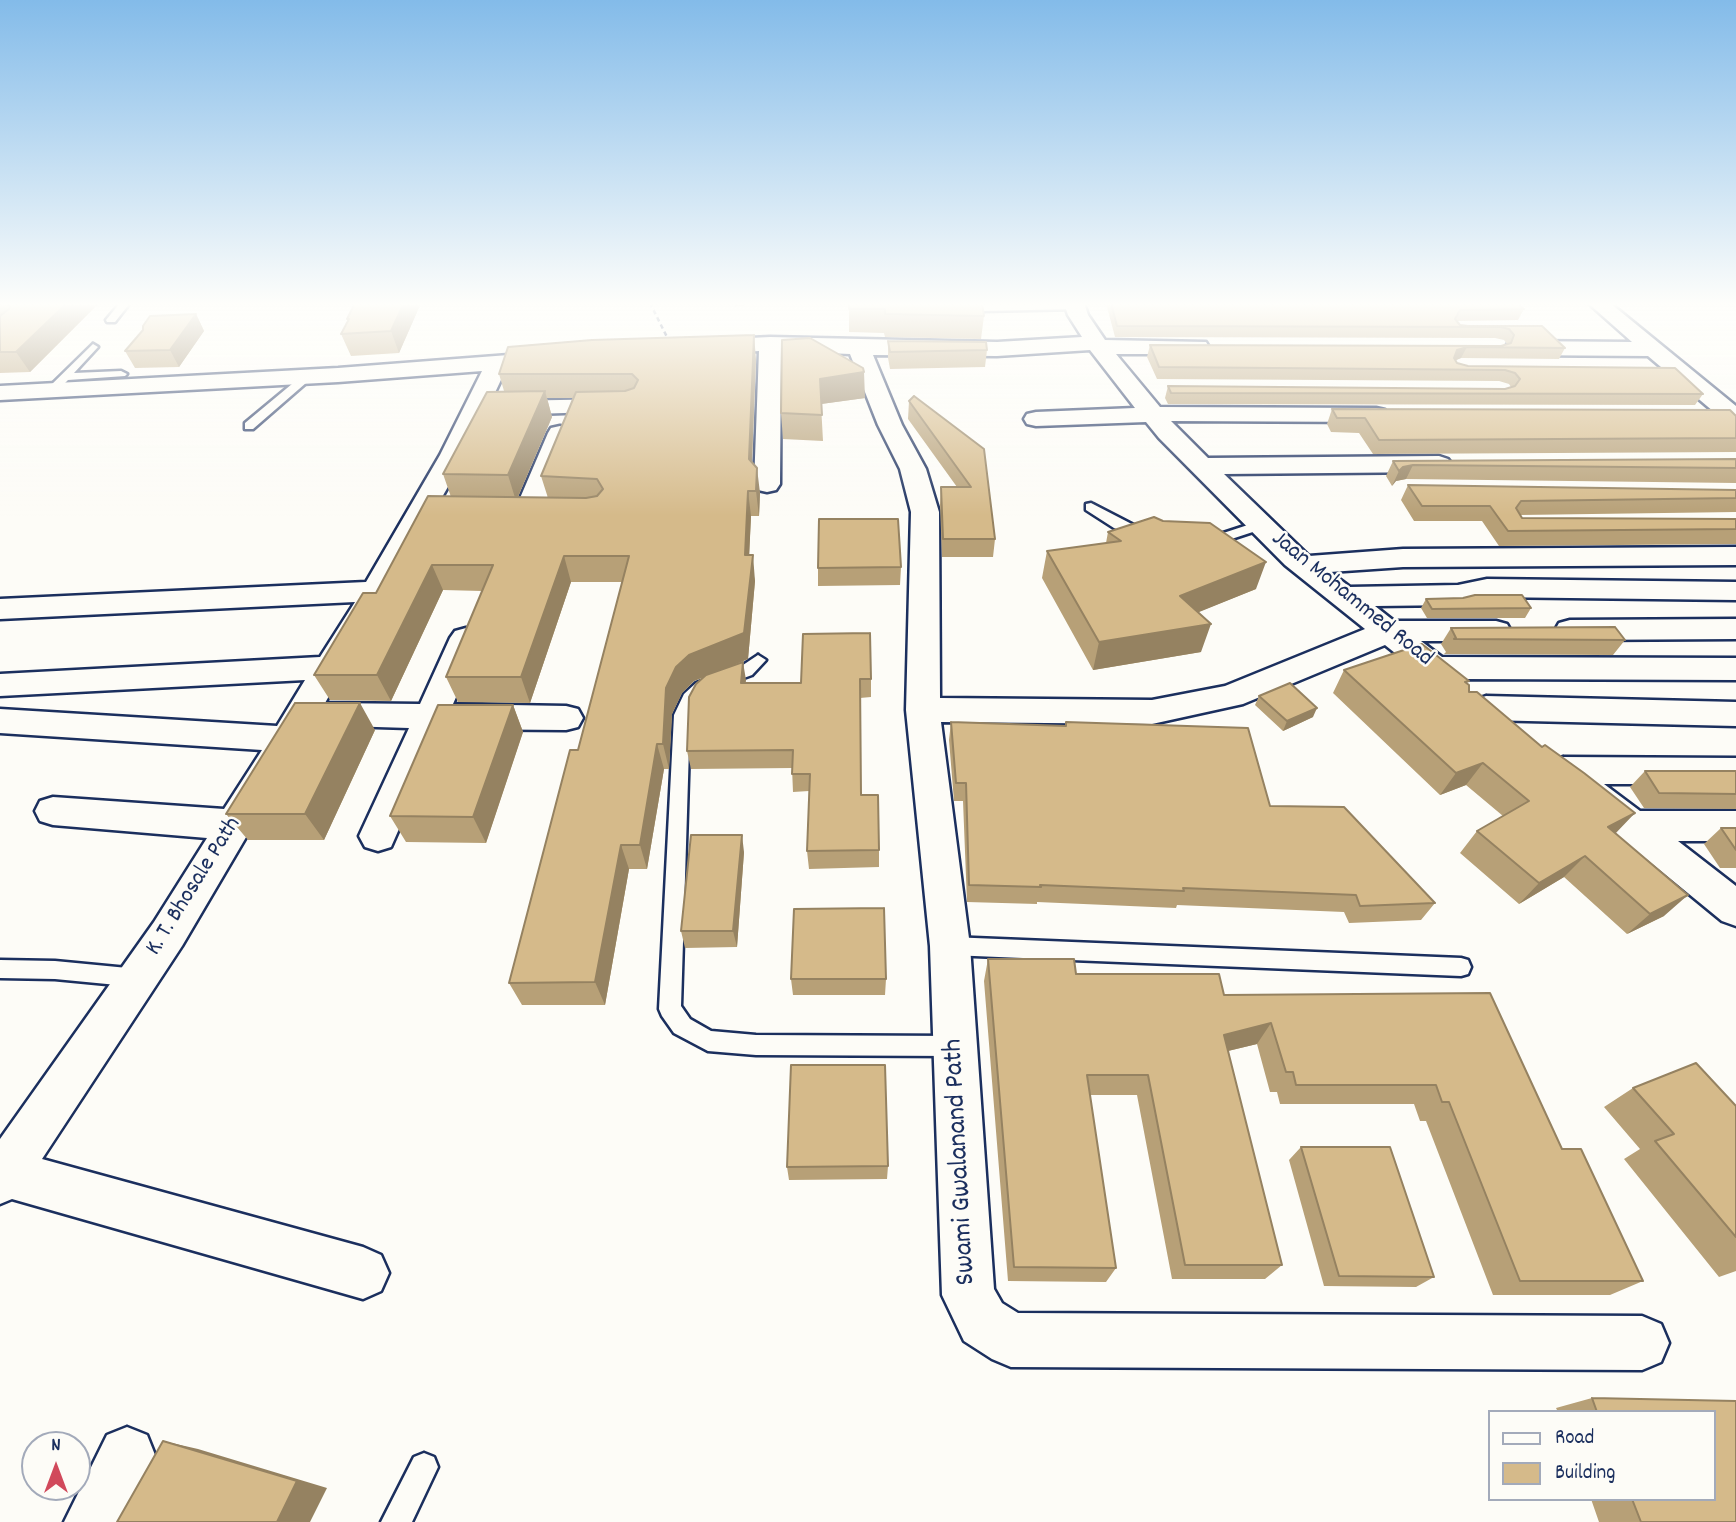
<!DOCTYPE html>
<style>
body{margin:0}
#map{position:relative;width:1736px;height:1522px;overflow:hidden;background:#fdfcf7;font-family:Dekko,sans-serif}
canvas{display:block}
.legend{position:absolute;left:1488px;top:1410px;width:228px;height:91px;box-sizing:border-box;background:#fdfcf7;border:2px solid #a3aaba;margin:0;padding:9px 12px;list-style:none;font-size:21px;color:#1b2f5e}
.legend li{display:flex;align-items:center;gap:14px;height:35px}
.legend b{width:35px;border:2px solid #a3aaba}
.north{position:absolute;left:21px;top:1431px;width:70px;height:70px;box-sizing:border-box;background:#fdfcf7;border:2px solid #a3aaba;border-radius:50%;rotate:0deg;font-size:19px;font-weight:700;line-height:28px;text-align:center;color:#1b2f5e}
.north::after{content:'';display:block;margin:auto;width:24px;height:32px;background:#d1495b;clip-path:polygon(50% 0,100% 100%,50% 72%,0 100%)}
</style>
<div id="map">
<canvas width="1736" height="1522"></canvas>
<ul class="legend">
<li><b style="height:9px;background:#fdfcf7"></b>Road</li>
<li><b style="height:19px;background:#d5ba8a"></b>Building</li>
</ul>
<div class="north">N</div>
</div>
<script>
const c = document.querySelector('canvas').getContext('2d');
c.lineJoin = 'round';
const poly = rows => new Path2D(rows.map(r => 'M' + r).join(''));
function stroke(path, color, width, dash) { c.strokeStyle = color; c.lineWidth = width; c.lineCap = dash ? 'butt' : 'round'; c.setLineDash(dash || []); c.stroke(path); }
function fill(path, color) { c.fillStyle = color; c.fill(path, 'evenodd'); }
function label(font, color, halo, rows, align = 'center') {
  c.font = font + ' Dekko,sans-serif'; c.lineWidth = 5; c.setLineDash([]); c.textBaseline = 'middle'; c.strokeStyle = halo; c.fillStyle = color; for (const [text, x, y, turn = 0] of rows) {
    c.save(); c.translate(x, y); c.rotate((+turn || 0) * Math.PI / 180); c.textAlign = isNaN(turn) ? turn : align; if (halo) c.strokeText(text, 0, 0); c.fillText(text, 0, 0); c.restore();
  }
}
const path = poly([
 [650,303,669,341]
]);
const service = poly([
 [120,303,130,303,115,322,107,322,106,320,120,303],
 [1075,304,1079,305,1079,309,981,311,976,308,981,305,1075,304],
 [93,344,98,347,74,373,121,371,127,374,125,376,68,380,56,392,48,392,48,388,93,344],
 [304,374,314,376,253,429,245,429,245,423,304,374],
 [1091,503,1151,534,1153,537,1146,541,1114,528,1086,510,1086,504,1091,503],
 [1260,521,1267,525,1265,528,1207,547,1200,543,1202,540,1260,521],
 [758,655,766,660,752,675,708,691,697,701,690,715,681,1006,690,1019,711,1031,756,1035,954,1036,962,1039,965,1046,962,1053,954,1056,756,1055,708,1051,674,1033,662,1016,659,1009,674,715,684,694,696,683,740,667,758,655],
 [950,937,1461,958,1468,960,1471,967,1468,974,1461,976,950,955,943,952,940,946,943,940,950,937],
 [0,960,55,961,138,969,145,971,148,978,145,985,138,987,55,979,0,978,0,960],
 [424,1453,434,1457,438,1467,412,1522,381,1522,414,1457,424,1453]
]);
const minor = poly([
 [1064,303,1084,303,1088,315,1105,340,1206,342,1209,347,1206,352,1198,354,1116,354,1160,407,1376,408,1385,410,1388,415,1385,420,1376,422,1171,421,1208,458,1439,456,1448,459,1452,464,1448,469,1439,472,1224,474,1309,556,1403,549,1736,547,1736,565,1403,567,1330,572,1350,587,1458,585,1487,579,1736,582,1736,600,1487,597,1458,605,1375,606,1394,621,1496,621,1507,624,1511,631,1507,638,1496,641,1421,641,1442,657,1736,658,1736,680,1461,679,1457,685,1446,688,1435,685,1385,645,1243,704,1152,724,941,722,970,946,994,1289,1002,1303,1018,1313,1642,1316,1661,1324,1669,1343,1661,1362,1642,1370,1011,1367,992,1359,964,1341,942,1295,930,946,906,710,911,512,900,469,878,425,850,354,781,351,780,484,776,490,767,492,758,490,754,484,759,351,709,354,701,352,698,347,701,342,709,340,770,337,997,342,1082,337,1068,315,1064,303],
 [1090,350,1135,408,1036,412,1027,414,1024,419,1027,424,1036,426,1146,422,1159,438,1285,565,1365,629,1225,686,1152,700,940,698,939,512,926,469,902,425,873,355,997,356,1090,350],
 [1588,303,1610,303,1736,406,1736,425,1727,423,1648,356,1516,355,1508,353,1505,348,1508,343,1516,341,1632,342,1588,303],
 [548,352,556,354,559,359,556,364,506,369,466,455,325,703,420,704,450,638,455,631,466,628,477,631,482,638,453,704,566,706,578,709,583,718,578,727,566,730,443,729,391,847,378,851,365,847,359,836,409,728,312,725,182,946,42,1159,363,1247,381,1255,389,1273,381,1291,363,1299,12,1199,0,1204,0,1139,154,922,207,838,53,825,40,821,35,811,40,801,53,797,224,809,262,750,0,733,0,709,277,726,305,680,0,696,0,674,320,657,355,602,0,619,0,599,366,582,440,455,482,371,338,382,0,400,0,386,338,368,548,352],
 [616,399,624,401,628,406,624,411,504,415,496,413,492,408,496,403,504,401,616,399],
 [560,426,569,428,572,433,542,512,538,518,528,520,518,518,514,512,548,433,551,428,560,426],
 [1736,619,1736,639,1570,640,1559,637,1555,630,1559,623,1570,620,1736,619],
 [1486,696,1736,702,1736,726,1486,720,1474,716,1469,708,1474,700,1486,696],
 [1563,757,1736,758,1736,784,1604,784,1640,811,1736,811,1736,841,1678,841,1736,886,1736,926,1722,921,1578,803,1573,793,1578,784,1551,779,1545,770,1551,761,1563,757],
 [127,1427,147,1435,155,1455,124,1522,64,1522,107,1435,127,1427]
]);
const wall = poly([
 [0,303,99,303,30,372,0,373],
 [421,303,399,353,351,356,341,334,348,322,347,319],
 [849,303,984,316,981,339,885,337,884,333,849,332],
 [1106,303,1517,303,1524,309,1518,320,1457,321,1460,325,1468,326,1542,326,1565,348,1559,359,1461,358,1456,360,1457,363,1468,366,1675,368,1703,394,1695,405,1168,404,1165,398,1168,386,1505,389,1511,387,1509,384,1499,381,1157,379,1147,357,1150,345,1501,346,1507,344,1504,340,1495,338,1115,337],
 [196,314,204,331,179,367,135,368,125,351],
 [782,340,865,398,821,404,823,441,783,439,781,413],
 [888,341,987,350,985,367,890,369,888,358],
 [756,359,752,462,760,493,759,516,751,516,749,555,755,581,748,659,723,669,743,662,745,683,801,683,871,679,871,697,860,698,861,795,879,850,879,867,809,869,807,851,809,791,793,792,792,768,691,769,687,751,704,677,694,681,682,693,672,714,669,769,664,769,647,869,629,869,605,1005,522,1005,509,983,578,750,622,582,571,582,530,703,458,702,446,677,482,591,443,590,391,701,330,700,314,675,451,497,443,474,504,391,499,374],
 [547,398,573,398,541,476,548,498,518,497,552,417],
 [909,401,984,449,995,539,993,557,942,557,940,505,941,487,957,487,908,419],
 [1332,409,1736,416,1736,452,1373,454,1359,433,1331,432,1327,424],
 [1736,459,1736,483,1406,479,1396,481,1392,486,1386,476,1393,461],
 [1408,485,1736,490,1736,512,1520,515,1522,518,1736,519,1736,544,1499,546,1482,521,1414,521,1401,500],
 [1163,521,1256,589,1198,612,1201,652,1093,670,1042,578,1047,551,1106,543,1108,532],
 [901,567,900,585,818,586,818,568],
 [1463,598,1531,608,1525,618,1427,618,1421,608,1426,599],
 [1451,628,1625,640,1613,655,1444,654,1446,652,1441,644],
 [1344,670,1468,684,1469,692,1616,833,1664,916,1627,934,1564,877,1519,904,1460,853,1477,831,1503,816,1466,785,1440,795,1333,693],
 [1259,696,1313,717,1283,731,1255,705],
 [513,705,523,732,486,843,406,842,390,816],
 [951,722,1065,726,1066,722,1270,806,1435,903,1421,920,1349,923,1344,912,1177,905,1176,908,1037,902,1037,904,967,902,963,801,954,801,949,740],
 [375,730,324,840,248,840,226,814],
 [1645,771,1736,771,1736,809,1644,808,1630,787],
 [1721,828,1736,828,1736,868,1720,868,1704,844],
 [744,852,737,947,685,948,681,931],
 [988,959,1076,974,1224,995,1490,993,1562,1149,1643,1281,1610,1295,1493,1295,1426,1121,1420,1121,1414,1104,1280,1104,1277,1092,1270,1092,1257,1044,1228,1051,1282,1265,1265,1279,1172,1279,1137,1095,1090,1095,1116,1268,1106,1282,1008,1281,984,981],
 [791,979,886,979,885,995,793,995],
 [1633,1088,1736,1106,1736,1271,1719,1277,1624,1159,1640,1149,1604,1107],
 [1301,1147,1434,1277,1416,1287,1324,1286,1289,1160],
 [888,1166,887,1179,789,1180,787,1167],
 [1592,1398,1736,1401,1736,1522,1599,1522,1591,1499,1713,1499,1713,1412,1558,1412,1556,1408]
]);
const shadedWall = poly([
 [67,303,99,303,30,372,16,352],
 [404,303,421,303,399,353,391,331],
 [735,303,760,303,735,307],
 [196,314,204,331,179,367,170,350],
 [754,335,756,359,751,484,749,459],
 [1467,347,1461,358,1452,362,1457,350],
 [864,372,865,398,821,404,820,379],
 [545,391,552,417,516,501,508,475],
 [1413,465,1406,479,1396,481,1392,486,1399,471,1403,467],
 [757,468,760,493,759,516,756,491],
 [748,491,751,516,748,581,745,555],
 [753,555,755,581,748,659,694,681,682,693,672,714,669,769,663,744,666,688,676,667],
 [564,556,571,582,530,703,521,677],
 [1266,562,1256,589,1172,623,1180,596],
 [432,565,443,590,391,701,377,675],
 [1211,624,1201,652,1093,670,1099,642],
 [743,662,746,680,744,702,741,683],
 [360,703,375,730,324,840,305,814],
 [513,705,523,732,486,843,473,817],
 [1317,708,1313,717,1283,731,1287,721],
 [657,744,664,769,647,869,640,845],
 [1483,763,1466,785,1440,795,1456,773],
 [1635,813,1614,835,1608,827],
 [742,835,744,852,737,947,733,931],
 [621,845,629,869,605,1005,595,982],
 [1585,856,1564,877,1519,904,1539,883],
 [1688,895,1664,916,1627,934,1650,914],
 [1271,1023,1257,1044,1211,1055,1224,1035],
 [163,1441,198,1449,327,1488,310,1522,277,1522]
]);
const building = poly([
 [0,303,67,303,16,352,0,352,0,316,9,309,10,306,0,303],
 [355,303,404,303,391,331,341,334,349,319,347,319,355,303],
 [849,303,982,303,984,316,885,314,885,309,849,309,849,303],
 [1111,303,1517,303,1524,309,1460,310,1455,319,1460,325,1468,326,1542,326,1565,348,1467,347,1457,350,1454,358,1457,363,1468,366,1675,368,1703,394,1171,393,1168,386,1505,389,1515,386,1520,379,1515,373,1505,370,1159,367,1150,345,1501,346,1511,343,1514,335,1509,329,1501,327,1117,326,1111,303],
 [196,314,170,350,125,351,143,330,143,326,150,316,196,314],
 [754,335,749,459,757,468,756,491,748,491,745,555,753,555,744,633,689,655,676,667,666,688,663,744,657,744,640,845,621,845,595,982,509,983,570,750,578,750,629,556,564,556,521,677,446,677,493,565,432,565,377,675,314,675,363,593,376,593,428,496,586,498,597,496,603,489,597,479,541,476,576,392,625,391,634,388,638,380,632,374,499,374,508,347,592,340,754,335],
 [810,338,863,368,864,372,820,379,822,415,781,413,782,340,810,338],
 [888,341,986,342,987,350,890,352,888,341],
 [545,391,508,475,443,474,487,392,545,391],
 [914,396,984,449,995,539,943,539,941,487,971,487,909,401,914,396],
 [1332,409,1730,410,1736,416,1736,438,1379,440,1365,418,1337,418,1332,409],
 [1736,459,1736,468,1413,465,1403,467,1399,471,1393,461,1736,459],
 [1408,485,1736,490,1736,498,1521,501,1516,508,1522,518,1736,519,1736,529,1508,531,1490,506,1422,506,1408,485],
 [1154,517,1163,521,1210,523,1266,562,1180,596,1211,624,1099,642,1047,551,1121,541,1108,532,1154,517],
 [819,519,898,519,901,567,818,568,819,519],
 [1475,595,1522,595,1531,608,1432,609,1426,599,1463,598,1475,595],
 [1615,627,1625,640,1454,639,1456,638,1451,628,1615,627],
 [870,633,871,679,860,679,861,795,878,795,879,850,807,851,810,774,792,774,793,750,687,751,689,697,696,684,706,675,743,662,741,683,801,683,803,634,870,633],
 [1422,644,1469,681,1465,682,1469,685,1469,692,1477,692,1542,747,1545,745,1584,773,1635,813,1608,827,1688,895,1650,914,1585,856,1539,883,1477,831,1529,801,1483,763,1456,773,1344,670,1422,644],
 [1290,683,1317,708,1287,721,1259,696,1290,683],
 [295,703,360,703,305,814,226,814,295,703],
 [438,705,513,705,473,817,390,816,438,705],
 [951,722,1066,726,1066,722,1248,728,1270,806,1344,807,1435,903,1360,906,1356,895,1183,888,1184,891,1040,885,1041,887,969,885,966,783,956,783,951,722],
 [1645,771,1736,771,1736,794,1659,793,1645,771],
 [1721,828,1736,828,1736,850,1721,828],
 [691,835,742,835,733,931,681,931,691,835],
 [884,908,886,979,791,979,794,909,884,908],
 [988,959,1074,959,1076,974,1219,974,1224,995,1490,993,1562,1149,1581,1149,1643,1281,1520,1281,1449,1102,1442,1102,1436,1085,1296,1085,1293,1072,1286,1072,1271,1023,1224,1035,1282,1265,1185,1265,1148,1075,1087,1075,1116,1268,1014,1267,988,959],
 [1696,1063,1736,1106,1736,1237,1655,1141,1674,1134,1633,1088,1696,1063],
 [791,1065,885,1065,888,1166,787,1167,791,1065],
 [1301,1147,1390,1147,1434,1277,1339,1276,1301,1147],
 [1592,1398,1736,1401,1736,1522,1641,1522,1632,1499,1713,1499,1713,1412,1597,1412,1592,1398],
 [163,1441,297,1481,277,1522,117,1522,163,1441]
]);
const streetNames = [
 ["Jaan Mohammed Road",1351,600,39],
 ["K. T. Bhosale Path",195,887,-58]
];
const nearStreetnames = [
 ["Swami Gwalanand Path",962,1162,-93]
];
stroke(service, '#1b2f5e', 5);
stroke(minor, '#1b2f5e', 5);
stroke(path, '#1b2f5e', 2.5, [4.5, 3.5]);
fill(service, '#fdfcf7');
fill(minor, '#fdfcf7');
fill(wall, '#b7a077');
fill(shadedWall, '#958261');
fill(building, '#d5ba8a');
stroke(building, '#958261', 2);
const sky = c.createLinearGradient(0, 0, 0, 516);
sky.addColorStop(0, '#83bbe9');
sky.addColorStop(0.59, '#fefefb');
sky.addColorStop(1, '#fefefb00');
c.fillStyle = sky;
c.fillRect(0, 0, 1736, 516);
label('24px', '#1b2f5e', '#fdfcf7', streetNames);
label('28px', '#1b2f5e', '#fdfcf7', nearStreetnames);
</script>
